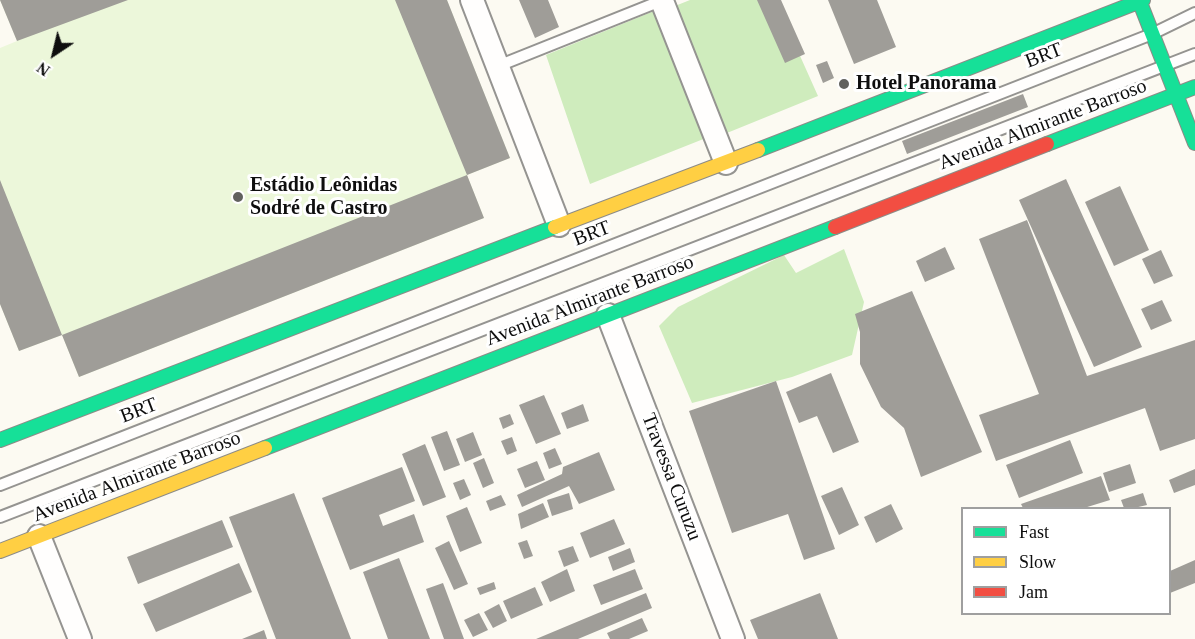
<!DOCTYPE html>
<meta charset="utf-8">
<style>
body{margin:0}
#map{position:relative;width:1195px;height:639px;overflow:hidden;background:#fcfaf2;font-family:Georgia,serif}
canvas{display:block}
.legend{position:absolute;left:961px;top:507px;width:210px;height:108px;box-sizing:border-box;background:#fff;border:2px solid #9f9f9f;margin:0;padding:8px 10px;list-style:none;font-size:18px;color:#0e0e0e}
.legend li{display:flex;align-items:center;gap:12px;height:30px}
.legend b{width:30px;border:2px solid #9f9f9f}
.north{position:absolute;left:24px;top:24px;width:60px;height:60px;-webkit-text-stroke:4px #fff;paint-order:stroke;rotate:215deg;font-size:16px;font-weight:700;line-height:24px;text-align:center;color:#0e0e0e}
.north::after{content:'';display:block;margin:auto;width:21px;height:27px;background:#0e0e0e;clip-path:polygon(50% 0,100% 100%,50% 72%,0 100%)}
</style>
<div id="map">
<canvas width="1195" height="639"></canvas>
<ul class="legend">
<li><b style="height:8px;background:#16e098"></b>Fast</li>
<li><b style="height:8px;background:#ffcf43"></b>Slow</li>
<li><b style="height:8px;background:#f24e42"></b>Jam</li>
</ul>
<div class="north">N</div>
</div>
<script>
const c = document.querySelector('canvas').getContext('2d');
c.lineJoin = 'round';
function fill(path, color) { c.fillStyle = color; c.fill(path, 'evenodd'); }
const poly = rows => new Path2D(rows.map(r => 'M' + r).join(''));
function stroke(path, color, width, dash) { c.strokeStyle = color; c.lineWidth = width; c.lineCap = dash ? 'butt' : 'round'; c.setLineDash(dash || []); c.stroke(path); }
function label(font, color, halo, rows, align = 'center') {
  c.font = font + ' Georgia,serif'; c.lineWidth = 6; c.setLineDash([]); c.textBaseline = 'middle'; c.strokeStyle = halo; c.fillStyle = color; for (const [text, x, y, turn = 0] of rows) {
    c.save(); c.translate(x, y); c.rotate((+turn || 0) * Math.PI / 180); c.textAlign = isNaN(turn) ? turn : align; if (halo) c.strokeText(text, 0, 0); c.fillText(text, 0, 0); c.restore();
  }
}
const forest = poly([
 [690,0,775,0,818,96,722,135,675,6],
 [659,9,706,138,590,184,546,55],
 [844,249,864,302,852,355,792,377,692,403,659,326,678,307,784,255,796,273]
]);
const pitch = poly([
 [0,0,447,0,510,158,467,175,484,218,79,377,62,335,19,351,0,304,0,48,17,41]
]);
const building = poly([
 [0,0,128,0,17,41],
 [395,0,447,0,510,158,467,175],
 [519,0,548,0,559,27,535,38],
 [757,0,781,0,805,54,785,63],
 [828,0,877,0,896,47,854,64],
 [827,61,834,78,823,83,816,65],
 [1023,94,1028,107,907,154,902,141],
 [467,175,484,218,79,377,62,335],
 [1066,179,1142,347,1094,367,1019,200],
 [0,180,62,335,19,351,0,304],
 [1120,186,1149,250,1114,266,1085,202],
 [1027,220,1087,376,1195,340,1195,439,1160,451,1145,408,996,461,979,415,1039,394,979,239],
 [945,247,955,269,925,282,916,261],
 [1161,250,1173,276,1154,284,1142,259],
 [912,291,982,452,921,477,904,428,881,407,860,364,860,332,855,314],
 [1162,300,1172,321,1151,330,1141,309],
 [831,373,859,442,833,453,817,416,799,423,786,392],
 [776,381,835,549,804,560,788,514,732,533,689,411],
 [544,395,561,434,536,444,519,405],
 [583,404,589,421,567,429,561,413],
 [510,414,514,424,503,429,499,418],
 [447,431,460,465,444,471,431,437],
 [473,432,482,455,465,462,456,439],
 [512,437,517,451,507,455,501,441],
 [1070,440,1083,473,1019,498,1006,465],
 [425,444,446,497,423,506,402,454],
 [555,448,562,464,549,469,543,453],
 [599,452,615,490,579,504,569,486,522,507,517,495,562,474,563,467],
 [484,458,494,483,483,488,473,463],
 [537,461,545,480,525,488,517,469],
 [1130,464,1136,483,1109,492,1103,473],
 [402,467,415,501,379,515,383,526,414,514,424,542,350,570,322,498],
 [1195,469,1195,485,1174,493,1169,480],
 [1101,476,1110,500,1084,508,1023,508,1021,504],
 [464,479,471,495,460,500,453,483],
 [842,487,859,525,839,535,821,496],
 [294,493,351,639,276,639,229,517],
 [569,493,573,509,552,516,547,500],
 [1143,493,1147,505,1134,508,1124,508,1121,500],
 [501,495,506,505,490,511,486,501],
 [543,503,549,517,521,529,518,514],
 [891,504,903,529,876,543,864,517],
 [467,507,482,543,460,552,446,516],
 [614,519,625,544,590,558,580,533],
 [222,520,233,547,138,584,127,557],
 [527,540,533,556,524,559,518,543],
 [449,541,468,584,454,590,435,548],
 [573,546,579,561,564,567,558,551],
 [630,548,635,562,613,571,608,557],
 [399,558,430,639,388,639,363,572],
 [1195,560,1195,583,1170,593,1170,571],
 [239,563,252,592,156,632,143,604],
 [567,569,575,591,550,602,541,582],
 [635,569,643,589,601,605,593,585],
 [494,582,496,589,480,595,477,588],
 [443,583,464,639,444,639,426,589],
 [535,587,543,605,511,619,503,601],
 [646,593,652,608,578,639,536,639],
 [820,593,838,639,758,639,750,620],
 [499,604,507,621,493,628,484,612],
 [479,613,488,630,473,637,464,620],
 [642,618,648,631,629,639,610,639,607,633],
 [264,630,267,639,242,639]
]);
const lane = poly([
 [498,66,663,0],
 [0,485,1152,34,1195,13],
 [0,517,1195,54]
]);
const street = poly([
 [472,0,559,225],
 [662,1,726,163],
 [608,315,733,639],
 [39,536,80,639]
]);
const fast = poly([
 [1139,0,1195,143],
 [1047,144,1195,87],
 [758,150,1143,0],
 [0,440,555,227],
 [265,448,835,227]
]);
const slow = poly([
 [555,227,758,150],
 [0,551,265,448]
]);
const jam = poly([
 [835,227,1047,144]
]);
const markers = [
 [844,84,6,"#61615e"],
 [238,197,6,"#61615e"]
];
const streetNames = [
 ["BRT",1044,56,-21],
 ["Avenida Almirante Barroso",1043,125,-21],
 ["BRT",592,234,-21],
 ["Avenida Almirante Barroso",590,301,-21],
 ["BRT",139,411,-21],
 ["Avenida Almirante Barroso",137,477,-21],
 ["Travessa Curuzu",671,477,69]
];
const poiNames = [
 ["Hotel Panorama",856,84],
 ["Estádio Leônidas",250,186],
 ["Sodré de Castro",250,209]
];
fill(forest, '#cfecbd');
fill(pitch, '#ecf7da');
fill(building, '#9f9d98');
stroke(lane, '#959491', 14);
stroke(street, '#959491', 26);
stroke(fast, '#8c8b87', 16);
stroke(slow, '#8c8b87', 16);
stroke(jam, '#8c8b87', 16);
stroke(lane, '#fffefd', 10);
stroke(street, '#fffefd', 22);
stroke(fast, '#16e098', 14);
stroke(slow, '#ffcf43', 14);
stroke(jam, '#f24e42', 14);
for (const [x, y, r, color] of markers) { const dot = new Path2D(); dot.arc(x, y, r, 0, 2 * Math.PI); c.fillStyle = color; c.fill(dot); stroke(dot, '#fff', 2); }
label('20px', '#0e0e0e', '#fff', streetNames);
label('bold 20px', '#0e0e0e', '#fff', poiNames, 'left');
</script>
